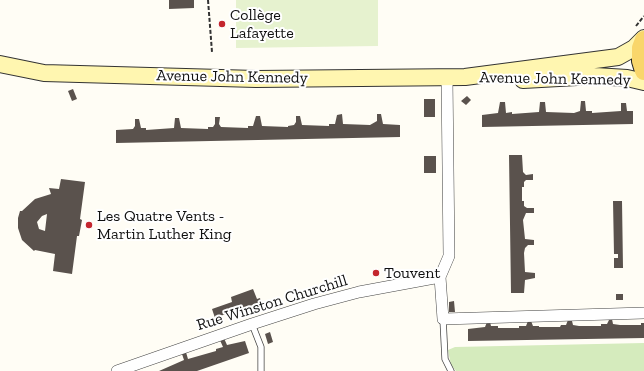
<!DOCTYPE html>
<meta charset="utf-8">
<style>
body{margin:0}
canvas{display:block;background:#fffdf5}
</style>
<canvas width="644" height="371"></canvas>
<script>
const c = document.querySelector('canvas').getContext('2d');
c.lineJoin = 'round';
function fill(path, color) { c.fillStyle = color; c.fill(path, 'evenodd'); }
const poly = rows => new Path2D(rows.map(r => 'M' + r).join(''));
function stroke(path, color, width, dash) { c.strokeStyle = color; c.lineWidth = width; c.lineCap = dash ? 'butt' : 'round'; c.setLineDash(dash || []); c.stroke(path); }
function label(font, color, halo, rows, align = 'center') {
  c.font = font + ' "Zilla Slab",serif'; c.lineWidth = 4; c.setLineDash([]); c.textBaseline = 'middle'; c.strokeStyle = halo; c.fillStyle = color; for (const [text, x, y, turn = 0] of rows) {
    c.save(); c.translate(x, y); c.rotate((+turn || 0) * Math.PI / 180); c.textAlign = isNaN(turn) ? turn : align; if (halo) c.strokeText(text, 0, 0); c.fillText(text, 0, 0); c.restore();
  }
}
const green = poly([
 [644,343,644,371,456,371,451,365,448,350,455,347]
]);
const pitch = poly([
 [236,0,378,0,378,46,236,48]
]);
const building = poly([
 [169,0,194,0,194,8,169,9],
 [73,89,77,99,72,101,68,91],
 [467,96,471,100,466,105,461,101],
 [424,99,435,99,435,117,424,117],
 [581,101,585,101,586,111,592,111,592,113,621,111,621,103,626,103,627,111,633,111,633,124,482,127,482,115,498,113,500,102,505,102,506,113,512,112,512,114,539,112,540,102,545,102,546,112,574,113,580,111],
 [342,114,343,124,370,125,377,121,377,114,381,114,383,124,400,125,400,137,116,143,116,130,133,129,135,126,135,119,139,119,141,128,146,128,146,130,174,128,175,118,179,118,181,128,208,129,208,127,213,127,215,124,215,117,220,117,219,124,221,127,248,128,248,126,253,126,256,116,260,116,262,126,288,127,288,126,294,125,296,122,296,116,300,116,302,125,329,126,329,124,335,124,337,115],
 [509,155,522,155,523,172,526,175,533,174,533,180,526,180,524,182,524,187,522,187,522,201,524,201,524,206,527,208,534,208,534,213,526,213,523,220,525,239,534,240,534,245,528,245,525,248,524,253,525,272,535,273,535,278,525,280,524,293,511,293],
 [424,156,436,156,436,173,424,173],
 [61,179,85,182,80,219,82,220,79,236,77,236,72,274,53,271,55,254,35,250,34,251,22,240,18,228,18,218,20,211,22,211,35,199,51,194,49,188,59,189],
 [47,214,45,231,39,229,37,222,42,216],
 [613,201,622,201,623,268,614,268,614,258,618,258,618,254,614,254],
 [253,289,257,299,260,298,261,302,236,311,234,307,230,308,231,312,215,318,212,309,232,302,231,297],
 [616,294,623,294,623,300,616,300],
 [454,301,455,312,449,312,449,302],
 [612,319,613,324,620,325,641,325,641,323,644,323,644,338,468,341,468,329,485,327,487,322,490,322,491,326,498,326,498,328,519,328,519,326,526,326,528,321,531,321,533,326,539,326,539,327,560,327,561,325,566,325,568,320,572,321,573,325,579,326,601,326,601,324,607,324,609,320],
 [270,332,273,342,268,344,265,334],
 [223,336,227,345,245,341,249,353,197,371,159,371,184,360,181,351,185,349,188,359,216,351,216,349,223,347,219,338]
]);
const path = poly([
 [208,0,212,52],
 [636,26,644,16]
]);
const lane = poly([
 [443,319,445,359,451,371],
 [252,324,261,347,261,371]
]);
const street = poly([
 [447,78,449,256,440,277,443,319,644,313],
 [117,371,252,324,314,304,359,292,440,277]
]);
const secondary = poly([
 [0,64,44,73,256,79,465,77,618,57,634,48,644,38],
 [523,80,595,76,627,78,644,82]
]);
const primary = poly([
 [644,40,641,48,641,61,644,71]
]);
const markers = [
 [222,24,4,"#c4262e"],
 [89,225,4,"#c4262e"],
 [376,273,4,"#c4262e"]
];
const poiNames = [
 ["Collège",230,15],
 ["Lafayette",230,33],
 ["Les Quatre Vents -",97,216],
 ["Martin Luther King",97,234],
 ["Touvent",384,273]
];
const streetNames = [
 ["Avenue John Kennedy",232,77,1],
 ["Avenue John Kennedy",555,79,1],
 ["Rue Winston Churchill",272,303,-17]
];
fill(green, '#d5ebbd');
fill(pitch, '#e6f2cf');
fill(building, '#5a524d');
stroke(lane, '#444', 7);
stroke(street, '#444', 12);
stroke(secondary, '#333', 18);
stroke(primary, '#222', 20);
stroke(path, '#333', 2, [4, 2]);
stroke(lane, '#fff', 5.5);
stroke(street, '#fff', 11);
stroke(secondary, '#fff6b0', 16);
stroke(primary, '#f9d66b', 18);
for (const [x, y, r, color] of markers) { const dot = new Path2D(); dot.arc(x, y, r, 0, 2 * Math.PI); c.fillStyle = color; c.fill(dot); stroke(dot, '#fff', 1.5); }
label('16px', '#111', '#fff', poiNames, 'left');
label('16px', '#111', '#fff', streetNames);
</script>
